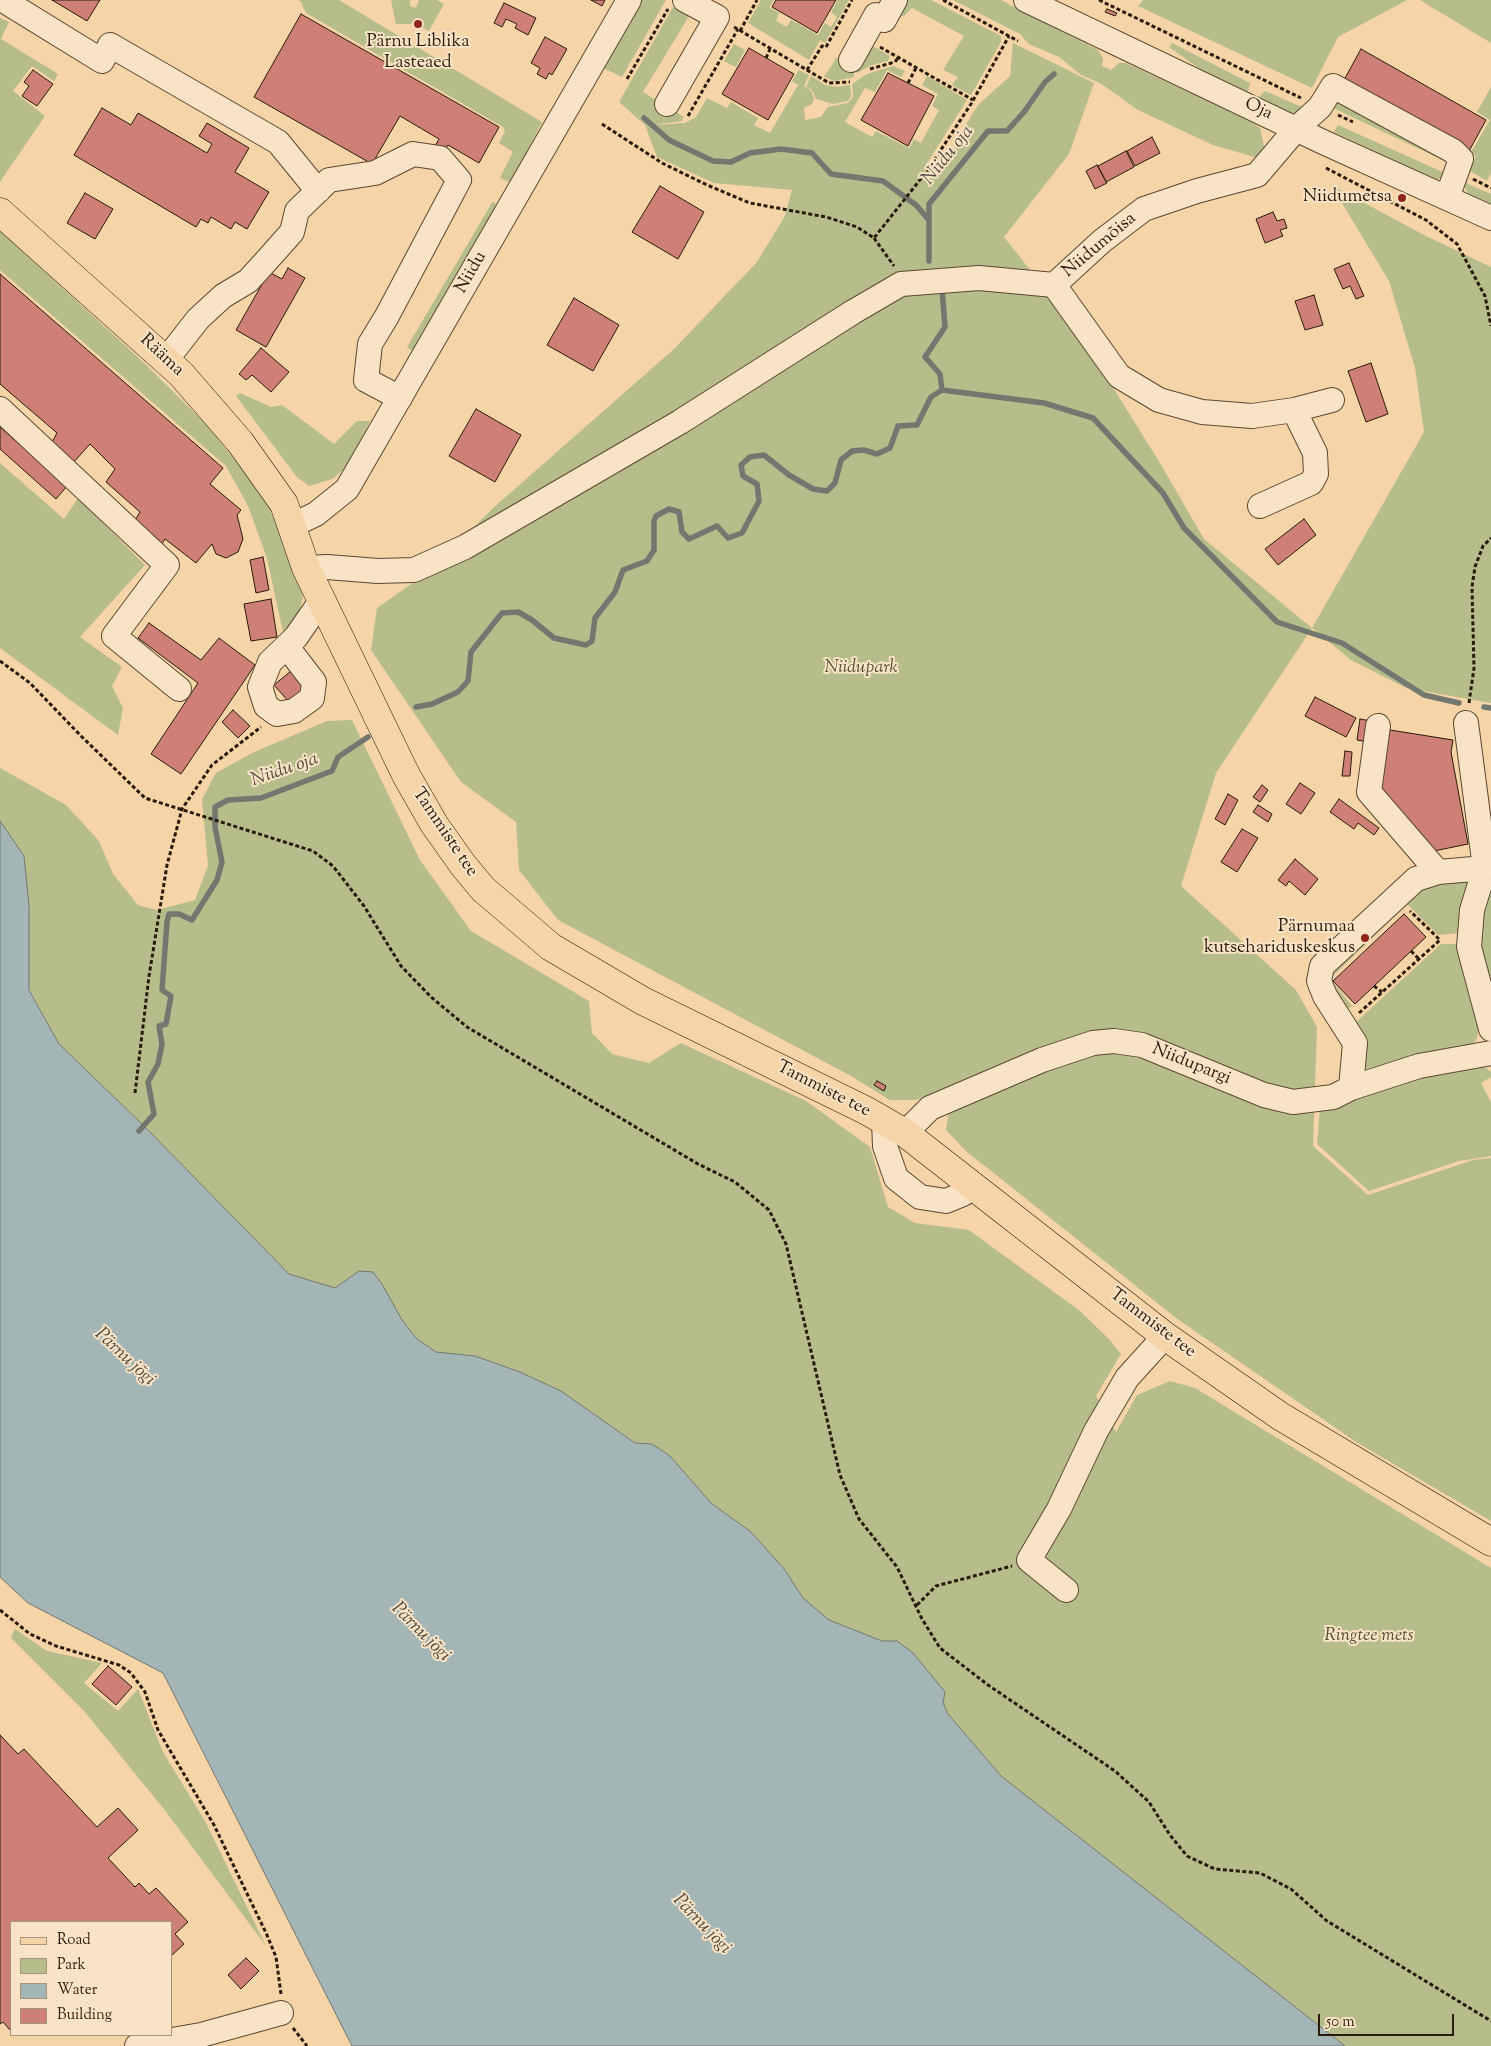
<!DOCTYPE html>
<meta charset="utf-8">
<style>
body{margin:0}
#map{position:relative;width:1491px;height:2046px;overflow:hidden;background:#f5d4a7;font-family:"Sorts Mill Goudy",serif}
canvas{display:block}
.legend{position:absolute;left:10px;top:1921px;width:162px;height:115px;box-sizing:border-box;background:#f8e3c6;border:1px solid #a5937b;margin:0;padding:6px 9px;list-style:none;font-size:15px;color:#291a0a}
.legend li{display:flex;align-items:center;gap:10px;height:25px}
.legend b{width:25px;border:1px solid #a5937b}
.scale{position:absolute;left:1318px;top:2014px;width:136px;height:22px;box-sizing:border-box;border:2px solid #291a0a;border-top:0;padding-left:6px;font-size:15px;line-height:18px;white-space:nowrap;color:#291a0a;-webkit-text-stroke:4px #f8e3c6;paint-order:stroke}
</style>
<div id="map">
<canvas width="1491" height="2046"></canvas>
<ul class="legend">
<li><b style="height:6px;background:#f5d4a7"></b>Road</li>
<li><b style="height:14px;background:#b7bd8a"></b>Park</li>
<li><b style="height:14px;background:#a3b5b4"></b>Water</li>
<li><b style="height:14px;background:#ce8076"></b>Building</li>
</ul>
<div class="scale">50 m</div>
</div>
<script>
const c = document.querySelector('canvas').getContext('2d');
c.lineJoin = 'round';
function fill(path, color) { c.fillStyle = color; c.fill(path, 'evenodd'); }
const poly = rows => new Path2D(rows.map(r => 'M' + r).join(''));
function stroke(path, color, width, dash) { c.strokeStyle = color; c.lineWidth = width; c.lineCap = dash ? 'butt' : 'round'; c.setLineDash(dash || []); c.stroke(path); }
function label(font, color, halo, rows, align = 'center') {
  c.font = font + ' "Sorts Mill Goudy",serif'; c.lineWidth = 4; c.setLineDash([]); c.textBaseline = 'middle'; c.strokeStyle = halo; c.fillStyle = color; for (const [text, x, y, turn = 0] of rows) {
    c.save(); c.translate(x, y); c.rotate((+turn || 0) * Math.PI / 180); c.textAlign = isNaN(turn) ? turn : align; if (halo) c.strokeText(text, 0, 0); c.fillText(text, 0, 0); c.restore();
  }
}
const green = poly([
 [298,0,339,0,542,122,511,183,500,178,513,152,499,143,505,131,503,127,306,13,301,2],
 [391,0,410,0,410,6,416,8,419,0,437,0,444,4,429,31,416,24,396,24],
 [642,0,666,0,622,77,601,67],
 [761,0,774,0,769,7,779,13,776,21,787,27,791,20,818,35,825,23,831,27,837,17,831,12,838,0,849,0,825,43,820,40,809,60,748,23],
 [903,0,931,0,1001,36,1001,42,971,95,952,85,958,77,943,70,964,36,912,8,904,16,901,16,898,12],
 [953,0,1001,0,1098,50,1103,59,1102,66,1111,70,1119,63,1126,63,1252,122,1260,128,1264,146,1261,159,1213,145,1138,110,1100,83,1081,75,1059,57,1029,44,1020,34],
 [1143,0,1407,0,1338,37,1312,88,1138,6],
 [1420,0,1491,0,1491,43],
 [673,7,689,16,643,92,684,117,682,121,654,125,685,123,696,117,707,98,727,108,731,102,758,118,754,125,770,133,798,85,792,81,799,70,809,75,804,86,811,91,814,99,812,104,804,108,805,120,821,117,828,107,848,103,853,97,852,84,867,74,893,66,905,71,901,77,887,70,875,92,865,88,845,122,872,137,876,131,909,148,914,139,921,143,939,110,932,106,938,94,922,85,927,76,967,100,924,168,950,158,962,131,978,105,1010,76,1013,43,1094,83,1069,154,1004,237,1076,328,1160,463,1204,539,1312,628,1424,432,1415,368,1389,281,1331,185,1424,235,1491,267,1491,703,1406,688,1351,660,1312,628,1216,773,1181,886,1296,990,1317,1027,1313,1146,1368,1195,1473,1160,1491,1158,1491,1521,1356,1442,1176,1318,966,1151,946,1130,949,1109,942,1093,916,1100,890,1100,851,1076,558,920,519,870,516,822,461,782,371,650,377,608,434,568,492,509,674,349,757,262,785,216,792,190,714,183,657,157,645,125,619,102],
 [0,18,9,22,1,39,58,74,54,81,32,66,13,91,45,116,0,182],
 [1172,43,1250,83,1248,92,1200,69,1169,47],
 [734,44,745,50,736,67,724,61],
 [869,44,890,56,888,61,872,65,857,73,856,67],
 [837,57,854,66,854,77,835,81,824,77],
 [811,76,825,85,838,87,850,85,851,96,848,101,833,104,816,99,812,90,806,87],
 [1491,87,1491,173,1487,181,1470,171,1476,156,1471,152,1490,120,1477,112],
 [1265,91,1309,110,1298,116,1259,97],
 [1335,99,1449,159,1451,164,1329,106],
 [1338,125,1447,174,1437,180,1334,132],
 [1464,182,1491,194,1491,204,1467,193],
 [493,201,498,207,412,351,407,347],
 [0,231,141,360,208,426,245,473,269,507,303,596,299,613,283,632,267,558,248,506,226,466,0,270],
 [240,393,271,407,282,405,334,444,357,421,370,421,347,467,332,479,309,486,297,477,236,396],
 [0,463,64,519,78,498,145,565,80,637,122,667,112,686,123,708,118,735,0,648],
 [352,720,420,860,471,931,589,1001,592,1033,612,1054,649,1063,681,1043,806,1101,870,1147,888,1207,915,1223,969,1230,1080,1311,1110,1340,1121,1354,1096,1396,1116,1432,1137,1395,1170,1381,1195,1388,1491,1568,1491,2046,1345,2046,1001,1776,948,1714,943,1703,897,1641,882,1641,829,1620,803,1598,785,1570,751,1532,711,1503,670,1456,652,1444,635,1443,561,1391,520,1372,475,1356,436,1352,416,1338,402,1320,382,1284,359,1271,335,1288,289,1274,143,1125,59,1044,29,989,29,905,24,856,0,821,0,768,66,805,99,841,113,874,138,905,157,910,195,900,208,866,202,799,216,773,252,753,327,721],
 [1466,878,1468,884,1459,933,1438,935,1407,904,1404,896,1414,887],
 [1491,882,1491,992,1478,932],
 [1395,904,1400,911,1330,979,1352,1006,1344,1011,1325,983,1327,968],
 [1441,944,1460,944,1478,1024,1478,1035,1475,1042,1465,1048,1366,1069,1355,1023],
 [1482,1065,1491,1072,1491,1077,1481,1083,1491,1102,1491,1156,1459,1161,1369,1191,1317,1144,1320,1107,1416,1076],
 [15,1629,47,1651,102,1663,84,1683,118,1711,138,1689,163,1752,205,1821,266,1946,167,1813,85,1712,11,1638]
]);
const water = poly([
 [0,821,24,856,29,905,29,990,59,1044,143,1125,289,1274,335,1288,359,1271,373,1272,382,1284,402,1320,416,1338,436,1352,475,1356,520,1372,561,1391,635,1443,652,1444,670,1456,711,1503,751,1532,785,1570,803,1598,829,1620,882,1641,897,1641,913,1653,945,1692,943,1703,948,1714,1001,1776,1345,2046,352,2046,163,1673,28,1603,0,1577,0,821]
]);
const stream = poly([
 [644,118,669,140,713,161,731,162,750,153,781,149,812,153,831,174,883,181,916,205,928,219],
 [929,261,929,204,988,131,1007,131,1024,112,1045,82,1054,74],
 [942,390,1044,403,1093,418,1163,493,1184,528,1277,622,1342,643,1424,695,1459,703],
 [416,707,432,704,458,692,468,681,471,652,502,613,518,612,532,620,554,638,586,645,592,641,595,618,615,592,623,570,647,561,654,550,654,521,656,516,669,509,679,512,682,532,689,539,717,526,728,538,742,533,759,501,757,484,743,476,741,465,750,457,764,455,789,475,813,489,827,491,835,483,841,460,852,451,864,450,877,454,890,448,898,426,917,425,931,397,942,390,940,374,925,357,945,327,942,288],
 [1484,707,1491,708],
 [139,1131,154,1114,148,1082,158,1064,162,1044,159,1026,166,1024,171,996,162,990,167,922,169,914,179,914,192,920,217,880,222,862,215,827,215,807,228,800,261,798,332,771,338,757,368,737]
]);
const building = poly([
 [52,0,100,0,87,21,52,0],
 [591,0,605,0,602,6,591,0],
 [776,0,836,0,817,33,772,7,776,0],
 [504,3,536,18,528,35,515,28,517,24,506,19,502,27,494,23,504,3],
 [1107,9,1117,13,1115,16,1105,12,1107,9],
 [301,14,499,127,479,163,448,145,443,153,434,148,439,139,400,116,372,164,254,97,301,14],
 [545,37,567,49,552,75,549,73,546,79,537,74,540,68,531,63,545,37],
 [749,48,794,74,768,120,722,94,749,48],
 [1361,49,1486,120,1469,151,1344,80,1361,49],
 [33,70,53,84,37,106,22,96,29,86,24,82,33,70],
 [888,73,934,96,908,146,861,120,888,73],
 [102,108,131,125,138,113,207,153,212,144,199,136,207,123,249,148,235,172,269,192,247,229,235,222,231,229,211,217,208,223,201,219,196,227,74,155,102,108],
 [1152,137,1160,153,1135,166,1127,151,1152,137],
 [1126,151,1134,167,1106,182,1098,166,1126,151],
 [1097,165,1107,183,1095,189,1086,171,1097,165],
 [660,186,704,212,678,259,632,232,660,186],
 [85,193,113,209,95,239,67,223,85,193],
 [1273,212,1277,221,1284,219,1287,228,1280,230,1283,236,1265,243,1256,219,1273,212],
 [1349,263,1364,296,1356,299,1350,286,1343,289,1334,269,1349,263],
 [288,268,305,278,266,347,236,330,269,272,282,279,288,268],
 [0,274,223,468,210,484,241,510,237,515,243,539,238,552,226,558,216,554,212,544,196,563,165,539,162,544,135,520,140,512,106,482,115,469,90,444,73,463,52,442,57,433,0,384,0,274],
 [1314,295,1323,325,1305,330,1295,301,1314,295],
 [574,298,619,325,593,371,547,345,574,298],
 [261,348,289,372,271,392,252,375,246,380,239,374,261,348],
 [1371,363,1388,414,1366,422,1348,371,1371,363],
 [476,409,521,435,495,482,449,456,476,409],
 [0,427,67,486,56,499,0,449,0,427],
 [1304,519,1316,535,1278,565,1265,549,1304,519],
 [263,557,269,590,256,593,250,560,263,557],
 [271,599,277,637,251,641,244,604,271,599],
 [149,623,201,660,219,638,255,665,181,774,151,754,198,683,138,638,149,623],
 [291,671,305,688,289,702,274,685,291,671],
 [1315,697,1356,718,1346,737,1305,716,1315,697],
 [233,710,250,726,238,738,222,722,233,710],
 [1360,719,1371,721,1368,742,1357,740,1360,719],
 [1390,730,1453,740,1451,752,1468,844,1434,851,1380,791,1390,730],
 [1345,751,1352,752,1350,776,1342,776,1345,751],
 [1300,783,1315,793,1301,814,1286,804,1300,783],
 [1262,785,1268,790,1260,802,1253,797,1262,785],
 [1228,794,1238,800,1225,825,1215,819,1228,794],
 [1339,799,1379,828,1374,835,1358,823,1354,829,1330,812,1339,799],
 [1258,805,1272,814,1268,822,1253,812,1258,805],
 [1242,829,1258,838,1237,872,1221,862,1242,829],
 [1295,859,1318,879,1305,895,1289,881,1286,886,1278,880,1295,859],
 [1404,914,1426,937,1355,1004,1333,981,1404,914],
 [877,1081,886,1086,884,1091,874,1085,877,1081],
 [108,1666,132,1687,116,1705,92,1684,108,1666],
 [0,1735,18,1754,24,1749,97,1827,118,1808,138,1830,108,1858,135,1887,139,1883,149,1894,156,1888,188,1922,175,1934,184,1944,171,1956,171,1922,11,1922,11,2031,3,2022,0,2024,0,1735],
 [246,1958,259,1971,241,1989,228,1975,246,1958]
]);
const path = poly([
 [943,0,1018,41],
 [1099,0,1301,98],
 [734,27,829,83,850,82],
 [740,31,757,0],
 [880,47,973,100],
 [766,58,770,49],
 [870,69,895,62,898,58],
 [807,70,822,46,826,47,852,0],
 [627,79,668,9],
 [908,83,916,68],
 [1338,115,1353,122],
 [688,116,738,29],
 [602,124,662,163,707,185,750,203,826,217,857,227,874,238,927,171,971,104,1009,36],
 [1326,168,1426,220,1457,244,1485,296,1491,326],
 [1473,179,1491,188],
 [874,238,894,266],
 [0,661,30,683,81,736,145,798,313,851,333,866,364,906,401,966,431,997,467,1027,698,1164,735,1182,769,1210,786,1244,840,1475,859,1519,897,1567,922,1619,940,1648,988,1685,1115,1771,1149,1802,1170,1835,1187,1856,1215,1869,1260,1873,1291,1889,1327,1921,1491,2021],
 [1469,703,1474,668,1472,587,1475,567,1483,546,1491,538],
 [1411,951,1419,959],
 [1374,986,1382,992],
 [1359,1013,1440,940,1410,911],
 [135,1093,149,976,167,865,182,809,212,765,261,727],
 [917,1605,936,1586,1012,1566],
 [0,1610,30,1634,56,1646,119,1665,131,1673,145,1692,158,1730,214,1825,267,1935,276,1957,281,1994],
 [293,2028,307,2046]
]);
const minor = poly([
 [3,0,102,61,110,45,278,142,318,191],
 [1026,0,1323,142,1491,218],
 [851,60,876,15,884,20,895,0],
 [667,104,717,17,685,0],
 [166,360,198,319,223,296,248,281,268,259,292,232,297,211,329,180,375,173,413,154,440,158,459,180,387,316,370,344,366,380,400,398],
 [1332,400,1294,410,1252,416,1202,412,1159,400,1119,376,1054,285,1102,241,1144,209,1197,191,1257,175,1297,128,1320,107,1333,86,1453,151,1461,159,1447,198],
 [0,409,167,565,114,636,179,689],
 [1260,506,1311,483,1316,474,1315,453,1294,410],
 [293,525,316,514,347,489,629,0],
 [306,568,327,567,378,571,414,570,465,547,680,422,853,312,901,284,979,278,1054,285],
 [287,647,314,682,312,698,294,711,277,714,266,706,260,687,270,662,296,637,321,601],
 [1378,726,1369,792,1438,872],
 [1491,865,1485,868,1472,910,1469,947,1491,1029],
 [1351,1088,1355,1043,1325,996,1319,981,1322,966,1416,879,1438,872,1485,868,1466,723],
 [884,1121,885,1146,896,1178,920,1197,946,1201,963,1194,969,1183],
 [905,1133,930,1108,1042,1060,1093,1043,1114,1041,1142,1045,1264,1095,1293,1102,1333,1097,1351,1088,1419,1066,1491,1053],
 [1066,1590,1029,1560,1059,1509,1096,1431,1127,1378,1165,1336],
 [137,2046,201,2035,281,2013]
]);
const major = poly([
 [0,212,181,374,240,442,284,504,306,568,406,775,434,824,463,865,483,889,551,947,643,1001,867,1111,905,1133,1165,1336,1280,1416,1491,1542]
]);
const markers = [
 [418,24,5,"#8f2418"],
 [1402,198,5,"#8f2418"],
 [1365,938,5,"#8f2418"]
];
const poiNames = [
 ["Pärnu Liblika",418,43,"center"],
 ["Lasteaed",418,64,"center"],
 ["Niidumetsa",1392,198],
 ["Pärnumaa",1355,928],
 ["kutsehariduskeskus",1355,949]
];
const streetNames = [
 ["Oja",1258,110,26],
 ["Niidumõisa",1100,246,-40],
 ["Niidu",472,273,-60],
 ["Rääma",161,356,43],
 ["Tammiste tee",444,833,56],
 ["Niidupargi",1191,1065,22],
 ["Tammiste tee",823,1090,27],
 ["Tammiste tee",1152,1324,37]
];
const parkNames = [
 ["Niidupark",861,669],
 ["Ringtee mets",1369,1637]
];
const waterNames = [
 ["Niidu oja",949,156,-51],
 ["Niidu oja",285,771,-19],
 ["Pärnu jõgi",124,1358,43],
 ["Pärnu jõgi",420,1633,45],
 ["Pärnu jõgi",701,1925,46]
];
fill(green, '#b7bd8a');
fill(water, '#a3b5b4');
stroke(water, '#727770', 1);
stroke(stream, '#727770', 5.5);
fill(building, '#ce8076');
stroke(building, '#291a0a', 1);
stroke(minor, '#5c4831', 26);
stroke(major, '#291a0a', 29);
stroke(path, '#291a0a', 3, [4, 2.5]);
stroke(minor, '#f8e3c6', 24);
stroke(major, '#f5d4a7', 28);
for (const [x, y, r, color] of markers) { const dot = new Path2D(); dot.arc(x, y, r, 0, 2 * Math.PI); c.fillStyle = color; c.fill(dot); stroke(dot, '#f8e3c6', 2); }
label('18px', '#291a0a', '#f8e3c6', poiNames, 'right');
label('18px', '#291a0a', '#f8e3c6', streetNames);
label('italic 18px', '#544b30', '#f8e3c6', parkNames);
label('italic 19px', '#4e483d', '#f8e3c6', waterNames);
</script>
